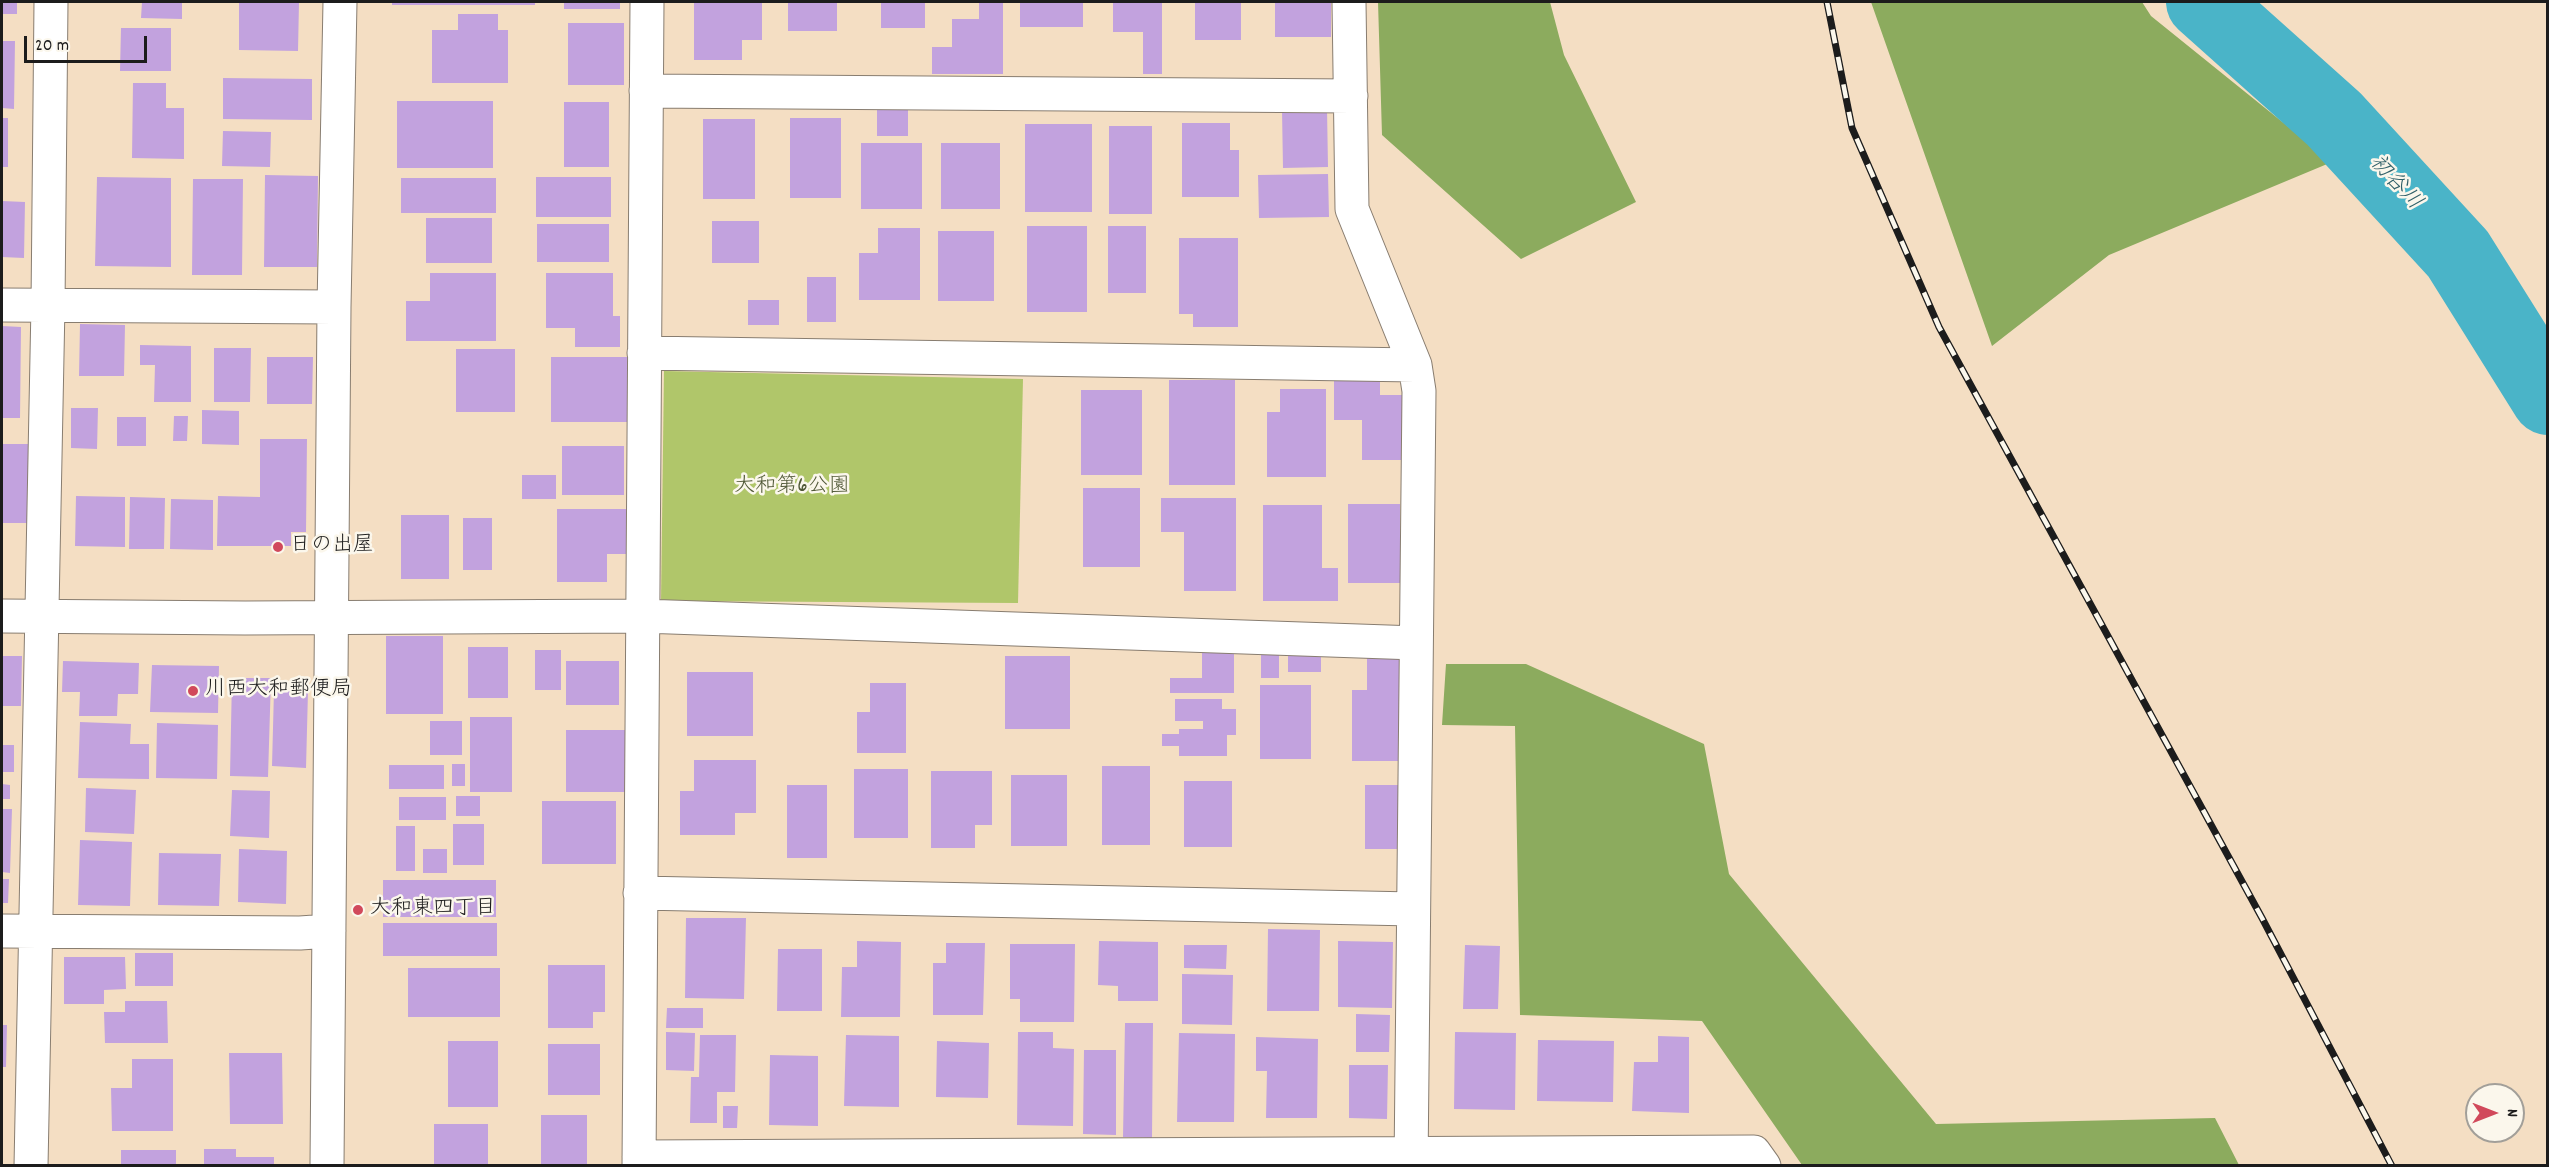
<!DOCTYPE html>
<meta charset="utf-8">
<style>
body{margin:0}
#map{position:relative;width:2549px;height:1167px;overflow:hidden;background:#f4dec3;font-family:Dekko,sans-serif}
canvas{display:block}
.frame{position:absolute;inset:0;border:3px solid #1c1c1c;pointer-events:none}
.north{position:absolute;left:2465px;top:1083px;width:60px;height:60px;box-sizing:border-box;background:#fbf7ec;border:2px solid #a29f99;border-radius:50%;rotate:90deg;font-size:16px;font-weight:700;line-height:24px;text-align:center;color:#1c1c1c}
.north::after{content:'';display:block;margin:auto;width:21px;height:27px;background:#d1495b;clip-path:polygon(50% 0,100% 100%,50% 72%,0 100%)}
.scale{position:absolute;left:24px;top:36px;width:123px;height:27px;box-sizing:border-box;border:3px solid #1c1c1c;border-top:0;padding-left:8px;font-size:18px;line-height:21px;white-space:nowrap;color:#1c1c1c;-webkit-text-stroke:4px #fbf7ec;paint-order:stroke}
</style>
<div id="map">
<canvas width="2549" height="1167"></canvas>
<div class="frame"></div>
<div class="north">N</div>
<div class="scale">20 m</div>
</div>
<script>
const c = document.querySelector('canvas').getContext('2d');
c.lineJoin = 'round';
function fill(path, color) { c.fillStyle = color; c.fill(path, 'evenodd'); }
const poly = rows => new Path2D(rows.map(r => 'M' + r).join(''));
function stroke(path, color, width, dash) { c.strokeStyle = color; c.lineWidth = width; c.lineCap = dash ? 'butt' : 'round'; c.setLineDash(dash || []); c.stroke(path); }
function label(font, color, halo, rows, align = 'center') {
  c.font = font + ' Dekko,"Klee One",sans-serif'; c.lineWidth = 5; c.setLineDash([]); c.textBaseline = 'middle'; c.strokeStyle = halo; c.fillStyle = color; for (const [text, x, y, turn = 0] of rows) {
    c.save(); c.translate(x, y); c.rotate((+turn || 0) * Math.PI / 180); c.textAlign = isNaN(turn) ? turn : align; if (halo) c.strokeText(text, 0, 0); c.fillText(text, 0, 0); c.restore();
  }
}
const green = poly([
 [664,371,1023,379,1018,603,661,601]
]);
const forest = poly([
 [1378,2,1550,2,1564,55,1636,202,1521,259,1382,135],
 [1871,2,2142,2,2151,16,2332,162,2109,255,1992,346],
 [1446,664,1526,664,1704,744,1729,874,1936,1124,2215,1118,2239,1165,1802,1165,1702,1021,1520,1015,1515,726,1442,725]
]);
const river = poly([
 [2203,2,2334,119,2458,254,2548,398]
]);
const building = poly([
 [2,2,17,2,17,14,2,14],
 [142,2,182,2,182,19,141,18],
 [239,2,299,2,298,51,239,50],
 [392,2,535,2,535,5,392,5],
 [564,2,620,2,620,9,564,9],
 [694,2,762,2,762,40,742,40,742,60,694,60],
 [788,2,837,2,837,31,788,31],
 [881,2,925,2,925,28,881,28],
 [979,2,1003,2,1003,74,932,74,932,47,952,47,952,19,979,19],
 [1020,2,1083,2,1083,27,1020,27],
 [1113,2,1162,2,1162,74,1143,74,1143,32,1113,32],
 [1195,2,1241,2,1241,40,1195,40],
 [1275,2,1331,2,1331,37,1275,37],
 [458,14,498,14,498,30,508,30,508,83,432,83,432,30,458,30],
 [568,23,624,23,624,85,568,85],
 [121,28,171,28,171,71,120,71],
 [2,41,15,41,14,109,2,108],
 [223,78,312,79,312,120,223,119],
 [133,83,166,83,166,108,184,108,184,159,132,158],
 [397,101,493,101,493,168,397,168],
 [564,102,609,102,609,167,564,167],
 [877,109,908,109,908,136,877,136],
 [1327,109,1328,167,1283,168,1282,110],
 [2,118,8,118,8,167,2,167],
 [790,118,841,118,841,198,790,198],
 [703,119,755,119,755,199,703,199],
 [1182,123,1230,123,1230,150,1239,150,1239,197,1182,197],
 [1025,124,1092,124,1092,212,1025,212],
 [1109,126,1152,126,1152,214,1109,214],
 [223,131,271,132,270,167,222,166],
 [861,143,922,143,922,209,861,209],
 [941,143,1000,143,1000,209,941,209],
 [1328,174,1329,217,1259,218,1258,175],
 [265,175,318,176,317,267,264,267],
 [97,177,171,178,171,267,95,266],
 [536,177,611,177,611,217,536,217],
 [401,178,496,178,496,213,401,213],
 [193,179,243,179,242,275,192,275],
 [2,201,25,202,24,258,2,257],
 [426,218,492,218,492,263,426,263],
 [712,221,759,221,759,263,712,263],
 [537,224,609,224,609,262,537,262],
 [1027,226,1087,226,1087,312,1027,312],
 [1108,226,1146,226,1146,293,1108,293],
 [878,228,920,228,920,300,859,300,859,253,878,253],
 [938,231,994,231,994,301,938,301],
 [1179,238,1238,238,1238,327,1193,327,1193,314,1179,314],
 [430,273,496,273,496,341,406,341,406,301,430,301],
 [546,273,613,273,613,316,620,316,620,347,575,347,575,328,546,328],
 [807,277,836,277,836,322,807,322],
 [748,300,779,300,779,325,748,325],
 [80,324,125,325,124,376,79,376],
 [2,326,21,327,20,418,2,418],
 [140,345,191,346,191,402,154,402,155,365,140,365],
 [214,348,251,348,250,402,214,402],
 [456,349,515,349,515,412,456,412],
 [267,357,313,357,312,404,267,404],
 [551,357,629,357,629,422,551,422],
 [1334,372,1380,372,1380,395,1410,395,1410,460,1362,460,1362,420,1334,420],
 [1169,380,1235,380,1235,485,1169,485],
 [1280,389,1326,389,1326,477,1267,477,1267,412,1280,412],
 [1081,390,1142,390,1142,475,1081,475],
 [71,408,98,408,97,449,71,448],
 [202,410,239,411,239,445,202,444],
 [174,416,188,416,187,441,173,441],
 [117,417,146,417,146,446,117,446],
 [260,439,307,439,306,532,291,532,291,546,217,546,218,496,260,497],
 [2,444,31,444,30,523,2,523],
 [562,446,624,446,624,495,562,495],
 [522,475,556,475,556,499,522,499],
 [1083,488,1140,488,1140,567,1083,567],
 [76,496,125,497,125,547,75,546],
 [130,497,165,498,164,549,129,549],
 [1161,498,1236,498,1236,591,1184,591,1184,532,1161,532],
 [171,499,213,500,213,550,170,549],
 [1348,504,1400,504,1400,583,1348,583],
 [1263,505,1322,505,1322,568,1338,568,1338,601,1263,601],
 [557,509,626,509,626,554,607,554,607,582,557,582],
 [401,515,449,515,449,579,401,579],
 [463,518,492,518,492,570,463,570],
 [386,636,443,636,443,714,386,714],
 [1202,645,1234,645,1234,693,1170,693,1170,678,1202,678],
 [468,647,508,647,508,698,468,698],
 [1261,647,1279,647,1279,678,1261,678],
 [1288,647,1321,647,1321,672,1288,672],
 [535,650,561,650,561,690,535,690],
 [1367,654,1401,654,1401,761,1352,761,1352,690,1367,690],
 [2,656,22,656,21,706,2,706],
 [1005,656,1070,656,1070,729,1005,729],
 [63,661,139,663,138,694,118,694,117,716,79,716,80,692,62,692],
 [566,661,619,661,619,705,566,705],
 [152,665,219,666,218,713,150,712],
 [687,672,753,672,753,736,687,736],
 [232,678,271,678,268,777,230,776],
 [870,683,906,683,906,753,857,753,857,712,870,712],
 [1260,685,1311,685,1311,759,1260,759],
 [274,690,308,691,306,768,272,766],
 [1175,699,1222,699,1222,709,1236,709,1236,735,1227,735,1227,756,1179,756,1179,746,1162,746,1162,734,1179,734,1179,729,1203,729,1203,721,1175,721],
 [470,717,512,717,512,792,470,792],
 [430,721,462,721,462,755,430,755],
 [80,722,131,724,130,744,149,744,149,779,78,778],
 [157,723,218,725,217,779,156,778],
 [566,730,626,730,626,792,566,792],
 [2,745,14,745,14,772,2,772],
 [694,760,756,760,756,813,735,813,735,835,680,835,680,791,694,791],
 [452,764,465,764,465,786,452,786],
 [389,765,444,765,444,789,389,789],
 [1102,766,1150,766,1150,845,1102,845],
 [854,769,908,769,908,838,854,838],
 [931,771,992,771,992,825,975,825,975,848,931,848],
 [1011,775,1067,775,1067,846,1011,846],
 [1184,781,1232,781,1232,847,1184,847],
 [2,784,10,785,10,799,2,799],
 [787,785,827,785,827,858,787,858],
 [1365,785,1403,785,1403,849,1365,849],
 [86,788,136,790,134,834,85,832],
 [232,790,270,791,269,838,230,836],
 [456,796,480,796,480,816,456,816],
 [399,797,446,797,446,820,399,820],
 [542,801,616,801,616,864,542,864],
 [2,809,12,809,10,873,2,872],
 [453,824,484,824,484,865,453,865],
 [396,826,415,826,415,871,396,871],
 [80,840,132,842,130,906,78,905],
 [239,849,287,851,286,904,238,902],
 [423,849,447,849,447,873,423,873],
 [159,853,221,854,219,906,158,905],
 [2,879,9,879,8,903,2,903],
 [383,880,496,880,496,917,383,917],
 [686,918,746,918,744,999,685,998],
 [383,923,497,923,497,956,383,956],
 [1268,929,1320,930,1319,1011,1267,1011],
 [857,941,901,942,900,1017,841,1017,842,967,857,967],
 [1099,941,1158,942,1158,1001,1118,1001,1118,986,1098,985],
 [1338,941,1393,942,1392,1008,1338,1007],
 [946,943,985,943,983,1015,933,1015,933,963,946,963],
 [1010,944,1075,944,1074,1022,1020,1022,1020,999,1010,999],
 [1184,945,1227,945,1226,969,1184,968],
 [1465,945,1500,946,1498,1009,1463,1009],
 [778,949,822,949,822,1011,777,1011],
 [135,953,173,953,173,986,135,986],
 [64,957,125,957,126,989,104,990,104,1004,64,1004],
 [548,965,605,965,605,1012,593,1012,593,1028,548,1028],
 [408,968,500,968,500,1017,408,1017],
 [1182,974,1233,975,1232,1025,1182,1024],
 [125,1001,167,1001,168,1043,105,1043,104,1012,125,1012],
 [667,1008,703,1008,703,1028,666,1028],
 [1356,1014,1390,1015,1389,1052,1356,1052],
 [1125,1023,1153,1023,1152,1138,1123,1137],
 [2,1025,7,1025,6,1067,2,1067],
 [666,1032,695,1033,694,1071,666,1070],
 [1018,1032,1053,1032,1053,1048,1074,1049,1073,1126,1017,1125],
 [1455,1032,1516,1033,1515,1110,1454,1109],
 [1179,1033,1235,1034,1234,1122,1177,1122],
 [700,1035,736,1035,735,1092,717,1092,717,1123,690,1123,691,1077,699,1077],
 [846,1035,899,1036,899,1107,844,1106],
 [1658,1036,1689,1037,1689,1113,1632,1111,1634,1062,1658,1062],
 [1256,1037,1318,1039,1317,1118,1266,1118,1267,1071,1256,1071],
 [1538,1040,1614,1041,1613,1102,1537,1101],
 [448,1041,498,1041,498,1107,448,1107],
 [937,1041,989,1043,988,1098,936,1097],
 [548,1044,600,1044,600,1095,548,1095],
 [1084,1050,1116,1050,1116,1135,1083,1134],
 [229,1053,282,1053,283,1124,230,1124],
 [770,1055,818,1056,818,1126,769,1125],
 [132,1059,173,1059,173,1131,112,1131,111,1088,132,1088],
 [1349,1065,1388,1065,1387,1119,1349,1118],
 [723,1106,738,1106,737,1128,723,1128],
 [541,1115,587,1115,587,1166,541,1166],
 [434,1124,488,1124,488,1166,434,1166],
 [204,1149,236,1149,236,1157,274,1157,274,1166,204,1166],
 [121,1150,176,1150,176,1166,121,1166]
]);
const minor = poly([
 [1349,2,1352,209,1415,365,1419,391,1411,1166],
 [646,91,1351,96],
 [2,305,334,307],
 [644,353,1415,365],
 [2,616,245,618,642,616,1416,643],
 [640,893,1413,909],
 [2,931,300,933,329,931],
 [639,1157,1754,1152,1764,1166],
 [31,1166,48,305,51,2],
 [327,1166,334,307,340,2],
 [639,1166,647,2]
]);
const rail = poly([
 [1827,2,1852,128,1939,327,2262,918,2392,1166]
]);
const markers = [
 [278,547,6,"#d1495b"],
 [193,691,6,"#d1495b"],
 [358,910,6,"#d1495b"]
];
const parkNames = [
 ["大和第6公園",792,488]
];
const poiNames = [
 ["日の出屋",290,547],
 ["川西大和郵便局",205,691],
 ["大和東四丁目",370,910]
];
const waterNames = [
 ["初谷川",2394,184,47]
];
fill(green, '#b0c66a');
fill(forest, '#8cab5e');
stroke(river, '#4ab4c8', 74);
fill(building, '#c2a2de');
stroke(minor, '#887d70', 35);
stroke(minor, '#fff', 33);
stroke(rail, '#1c1c1c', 7);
stroke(rail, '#fbf7ec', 4.5, [14]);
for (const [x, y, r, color] of markers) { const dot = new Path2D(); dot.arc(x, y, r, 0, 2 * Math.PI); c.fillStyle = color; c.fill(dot); stroke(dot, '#fbf7ec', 2); }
label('21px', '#505837', '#fbf7ec', parkNames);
label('21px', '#1c1c1c', '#fbf7ec', poiNames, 'left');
label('italic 22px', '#316069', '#fbf7ec', waterNames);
</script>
